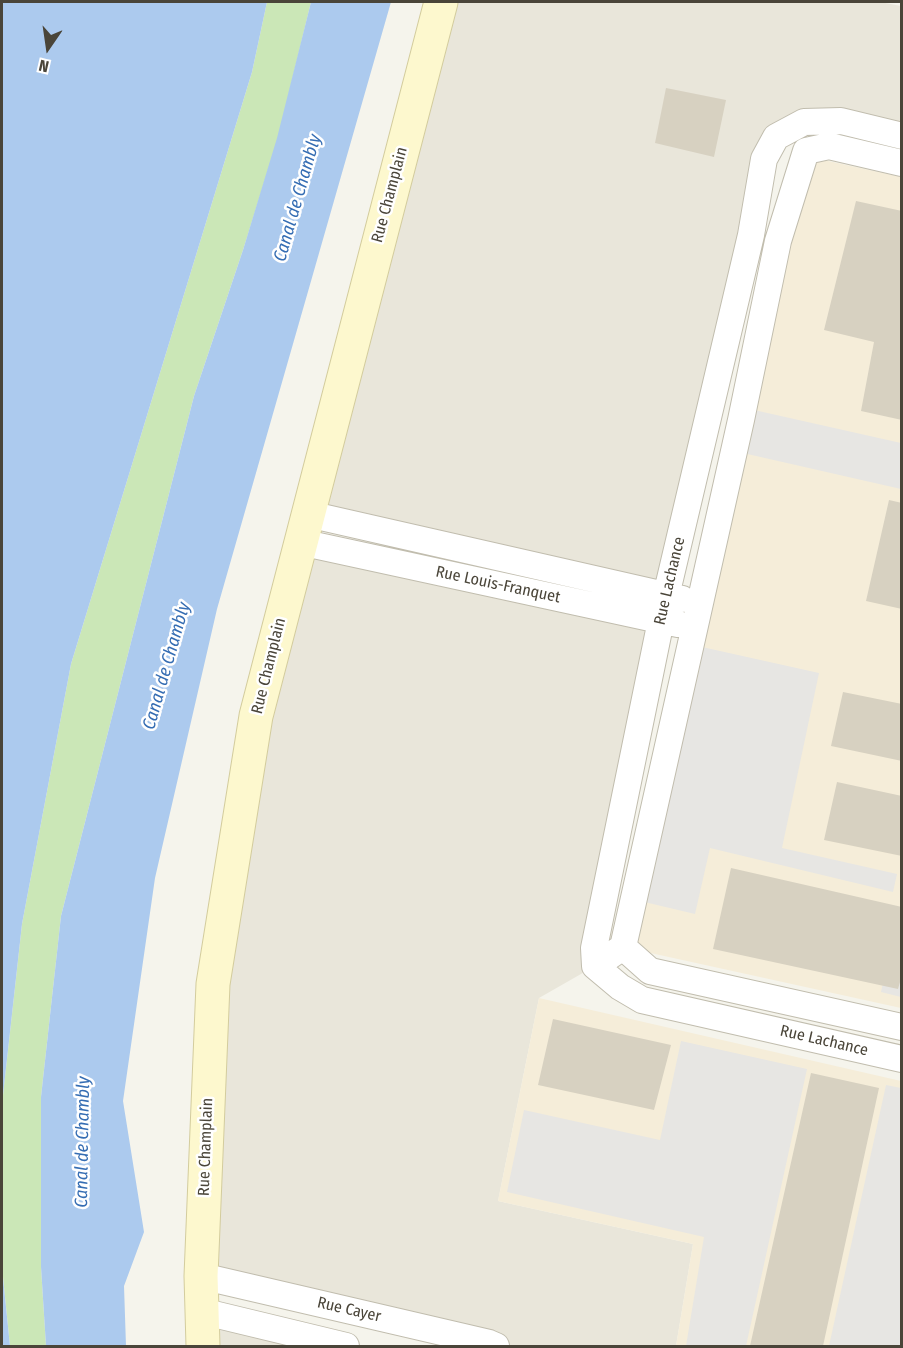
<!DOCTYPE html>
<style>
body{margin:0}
#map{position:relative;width:903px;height:1348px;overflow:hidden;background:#f5f4ec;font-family:"Fira Sans Condensed",sans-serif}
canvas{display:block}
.frame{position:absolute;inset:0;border:3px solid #4a4539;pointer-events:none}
.north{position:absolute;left:18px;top:18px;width:60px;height:60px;-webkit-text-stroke:4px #fff;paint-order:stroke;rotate:193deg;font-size:16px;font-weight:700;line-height:24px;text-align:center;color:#4a4539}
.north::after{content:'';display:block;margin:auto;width:21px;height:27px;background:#4a4539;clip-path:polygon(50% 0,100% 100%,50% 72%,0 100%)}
</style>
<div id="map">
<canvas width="903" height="1348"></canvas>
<div class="frame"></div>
<div class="north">N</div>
</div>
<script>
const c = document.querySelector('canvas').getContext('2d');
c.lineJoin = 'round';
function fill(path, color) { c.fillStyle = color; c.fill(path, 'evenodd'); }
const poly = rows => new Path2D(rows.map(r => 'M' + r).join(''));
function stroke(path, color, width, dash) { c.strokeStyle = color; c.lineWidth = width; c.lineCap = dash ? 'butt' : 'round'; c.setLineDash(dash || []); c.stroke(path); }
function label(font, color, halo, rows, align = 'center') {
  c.font = font + ' "Fira Sans Condensed",sans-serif'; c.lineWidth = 5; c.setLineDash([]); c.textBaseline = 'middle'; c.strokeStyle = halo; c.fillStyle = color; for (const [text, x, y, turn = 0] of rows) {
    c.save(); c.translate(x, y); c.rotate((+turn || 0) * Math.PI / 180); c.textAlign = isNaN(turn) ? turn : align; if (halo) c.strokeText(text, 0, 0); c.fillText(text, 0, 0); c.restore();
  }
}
const residential = poly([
 [441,2,880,2,901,6,901,136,841,121,776,137,666,596,308,514],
 [300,542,661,621,595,966,539,998,498,1201,693,1244,676,1346,496,1346,201,1276,213,984],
 [201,1311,346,1346,203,1346]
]);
const commercial = poly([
 [810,157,901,177,901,1008,646,952,627,939],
 [539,998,901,1081,901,1346,676,1346,693,1244,498,1201]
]);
const green = poly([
 [267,2,311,2,278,138,243,250,194,396,61,916,41,1097,41,1267,46,1346,10,1346,2,1267,2,1104,22,924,71,664,252,72]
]);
const parking = poly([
 [754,410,901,443,901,489,743,453],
 [693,645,819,673,782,848,897,874,893,892,710,848,695,914,636,900],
 [901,905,901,997,881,992],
 [681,1041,807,1069,746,1346,686,1346,704,1237,507,1192,524,1110,660,1140],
 [886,1085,901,1088,901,1346,829,1346]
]);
const water = poly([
 [2,2,267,2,252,72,71,664,22,924,2,1104],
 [311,2,391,2,217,609,155,878,123,1101,144,1232,124,1286,126,1346,46,1346,41,1267,41,1097,61,916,194,396,243,250,277,138],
 [2,1267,2,1268,10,1346,2,1346]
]);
const building = poly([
 [666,88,726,100,714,157,655,143],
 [856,201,902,211,902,420,861,411,874,342,824,330],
 [889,500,902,503,902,609,866,601],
 [843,692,902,704,902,761,831,746],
 [837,782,902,796,902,856,824,840],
 [731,868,902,907,902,975,898,989,713,949],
 [553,1019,671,1045,654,1110,538,1085],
 [811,1073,879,1088,823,1346,750,1346]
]);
const street = poly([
 [902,136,841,121,804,122,776,137,764,159,751,235,666,596,594,948,595,966,620,987,642,1000,902,1059],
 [308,514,682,599],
 [300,542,678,624],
 [623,947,650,971,902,1027],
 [595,966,623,947,741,420,778,241,806,151,829,146,902,163],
 [201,1276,489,1343,496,1346],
 [201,1311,346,1346]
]);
const secondary = poly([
 [203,1346,201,1276,213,984,256,716,441,2]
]);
const streetNames = [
 ["Rue Champlain",390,195,-75],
 ["Rue Lachance",670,581,-77],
 ["Rue Louis-Franquet",498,585,12],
 ["Rue Champlain",269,666,-76],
 ["Rue Lachance",824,1041,13],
 ["Rue Champlain",206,1147,-88],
 ["Rue Cayer",349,1310,13]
];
const waterNames = [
 ["Canal de Chambly",298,198,-74],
 ["Canal de Chambly",167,666,-74],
 ["Canal de Chambly",83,1142,-89]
];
fill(residential, '#e9e6da');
fill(commercial, '#f5edd9');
fill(green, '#cbe7b7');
fill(parking, '#e7e6e3');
fill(water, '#accaee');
fill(building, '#d7d1c1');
stroke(street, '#c1bdae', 28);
stroke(secondary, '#d3cc9d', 35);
stroke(street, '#fff', 26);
stroke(secondary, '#fdf8ce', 33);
label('16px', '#4a4539', '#fff', streetNames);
label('italic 18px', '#356db3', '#fff', waterNames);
</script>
